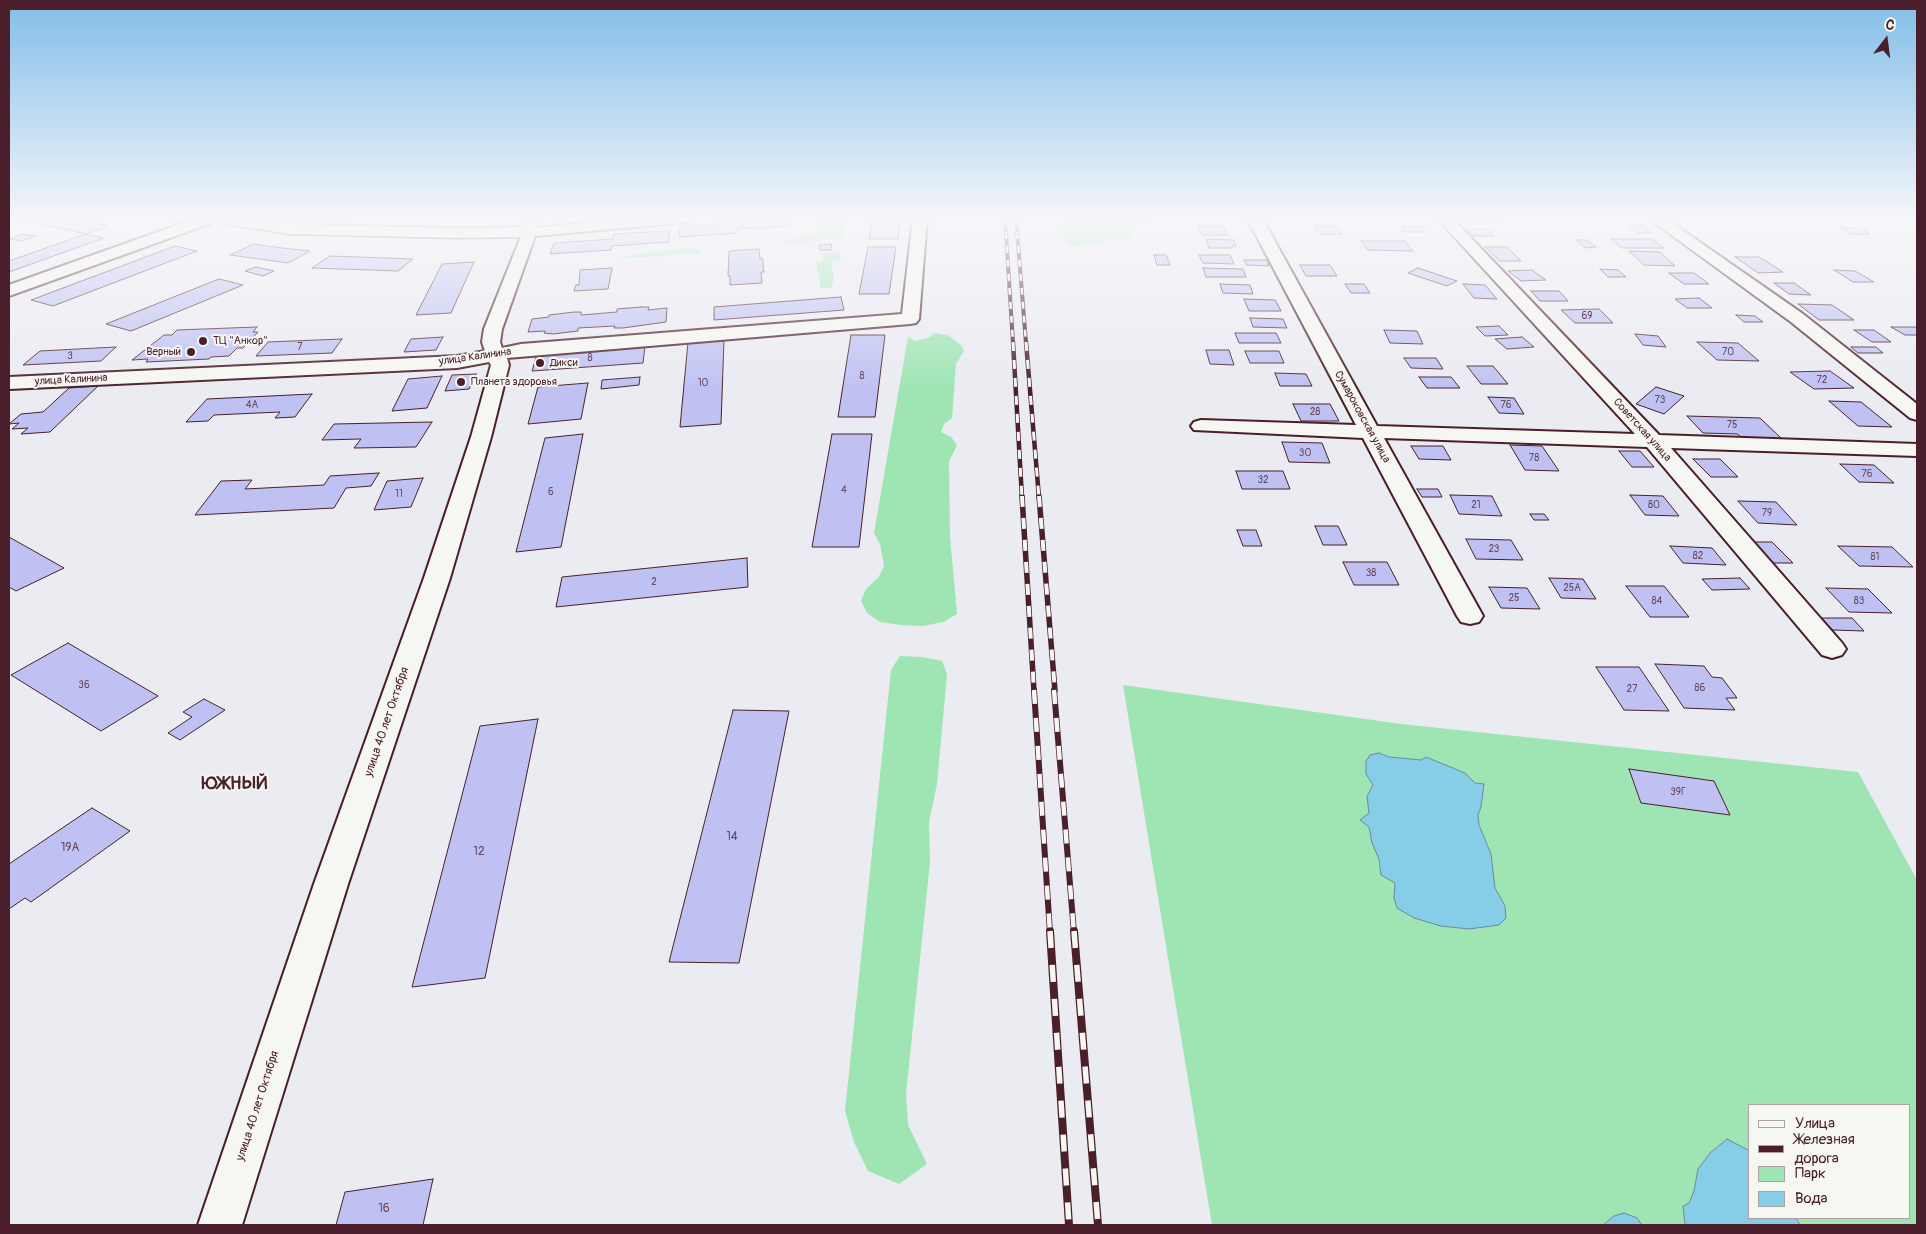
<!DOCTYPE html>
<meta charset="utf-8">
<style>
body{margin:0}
#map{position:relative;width:1926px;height:1234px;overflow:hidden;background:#ebebf2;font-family:Pangolin,sans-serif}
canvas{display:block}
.frame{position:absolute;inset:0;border:10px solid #4a1f2b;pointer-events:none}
.legend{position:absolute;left:1748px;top:1104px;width:162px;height:115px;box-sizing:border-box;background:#f6f6f2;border:1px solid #b1a0a2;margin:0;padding:6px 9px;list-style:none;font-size:15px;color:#4a1f2b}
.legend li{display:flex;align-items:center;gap:10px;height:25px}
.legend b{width:25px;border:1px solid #b1a0a2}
.north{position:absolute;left:1861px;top:15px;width:50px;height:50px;-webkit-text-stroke:4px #f6f6f2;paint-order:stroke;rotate:15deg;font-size:14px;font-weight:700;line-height:20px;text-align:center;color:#4a1f2b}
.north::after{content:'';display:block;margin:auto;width:18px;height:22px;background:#4a1f2b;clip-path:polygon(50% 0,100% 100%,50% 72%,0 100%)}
</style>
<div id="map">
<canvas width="1926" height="1234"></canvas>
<div class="frame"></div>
<ul class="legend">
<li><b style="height:6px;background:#f6f6f2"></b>Улица</li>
<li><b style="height:6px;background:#4a1f2b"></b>Железная дорога</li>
<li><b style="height:14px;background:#9ee5b3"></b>Парк</li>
<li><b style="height:14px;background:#86cde7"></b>Вода</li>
</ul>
<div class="north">С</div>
</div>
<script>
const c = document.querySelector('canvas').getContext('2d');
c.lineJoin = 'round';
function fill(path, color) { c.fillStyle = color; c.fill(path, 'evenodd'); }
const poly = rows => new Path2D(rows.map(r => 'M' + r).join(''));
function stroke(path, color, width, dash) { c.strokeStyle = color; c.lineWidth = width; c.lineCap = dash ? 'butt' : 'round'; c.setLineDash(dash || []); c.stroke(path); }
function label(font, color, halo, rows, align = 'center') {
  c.font = font + ' Pangolin,sans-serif'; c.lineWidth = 4; c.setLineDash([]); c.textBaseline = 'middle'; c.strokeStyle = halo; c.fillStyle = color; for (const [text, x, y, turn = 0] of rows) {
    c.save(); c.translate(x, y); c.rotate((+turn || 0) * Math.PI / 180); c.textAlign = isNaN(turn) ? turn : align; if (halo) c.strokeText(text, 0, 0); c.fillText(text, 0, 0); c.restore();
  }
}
const green = poly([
 [1065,218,1155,218,1150,222,1137,225,1130,234,1131,238,1069,247,1063,240,1063,222],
 [843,219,844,239,785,244,785,240,813,235,818,231,818,220],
 [688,248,697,249,702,253,617,259,630,255],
 [839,252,841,260,831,261,834,278,831,288,821,288,816,262,823,261,821,253],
 [935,333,948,335,961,345,964,351,956,364,952,418,944,424,941,432,951,437,957,445,949,462,950,536,957,614,943,622,923,626,901,625,880,622,867,613,861,601,866,589,878,578,884,566,880,544,874,533,908,337,915,341,928,338],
 [900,656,922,657,942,661,947,674,937,784,929,822,930,862,906,1094,908,1125,927,1164,899,1184,868,1171,854,1142,845,1111,891,670],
 [1123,685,1401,724,1858,772,1917,880,1917,1225,1800,1225,1796,1218,1910,1218,1910,1105,1750,1105,1750,1151,1727,1139,1710,1153,1698,1169,1695,1191,1689,1203,1683,1206,1685,1225,1642,1225,1637,1218,1614,1216,1603,1225,1212,1225],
 [1379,753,1389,757,1421,760,1426,757,1465,773,1475,783,1481,796,1481,807,1478,815,1479,824,1491,854,1495,888,1505,906,1482,928,1469,929,1441,926,1414,918,1394,898,1395,883,1381,875,1379,859,1372,843,1369,827,1360,820,1369,813,1367,796,1373,785,1366,774]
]);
const water = poly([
 [1379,753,1389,757,1421,760,1426,757,1465,773,1475,783,1484,784,1481,807,1478,815,1479,825,1491,854,1495,888,1505,906,1506,918,1499,925,1469,929,1441,926,1414,918,1397,908,1394,898,1395,883,1381,875,1379,859,1372,843,1369,827,1360,820,1369,813,1367,796,1373,785,1366,774,1366,761,1370,755,1379,753],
 [1727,1139,1750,1151,1750,1218,1796,1218,1800,1225,1685,1225,1683,1206,1689,1203,1694,1191,1698,1169,1710,1153,1727,1139],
 [1624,1213,1637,1218,1642,1225,1603,1225,1614,1216,1624,1213]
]);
const building = poly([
 [10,218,70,218,108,226,86,234,10,218],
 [791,218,792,226,737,229,737,233,679,237,680,226,736,223,736,219,791,218],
 [873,218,900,218,898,239,869,239,873,218],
 [1465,218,1496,218,1498,221,1467,220,1465,218],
 [1629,225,1642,225,1652,233,1638,233,1629,225],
 [1198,226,1223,226,1227,235,1202,235,1198,226],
 [1314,226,1336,226,1342,234,1320,234,1314,226],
 [1401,226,1422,227,1425,232,1404,232,1401,226],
 [1841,228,1860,228,1870,234,1850,234,1841,228],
 [1487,229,1494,236,1474,236,1467,230,1487,229],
 [669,231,669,242,612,246,611,250,550,254,554,243,613,239,614,234,669,231],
 [22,234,36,236,21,241,9,239,22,234],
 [86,234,104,238,9,272,9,261,86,234],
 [1206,239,1234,240,1236,246,1232,246,1232,248,1209,248,1206,239],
 [1611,239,1652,239,1664,248,1622,248,1611,239],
 [1576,240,1587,240,1596,247,1585,248,1576,240],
 [1361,241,1405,241,1413,251,1368,250,1361,241],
 [254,244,282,248,310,251,288,263,230,255,254,244],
 [831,244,832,250,820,250,819,245,831,244],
 [175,246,197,251,53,306,31,300,175,246],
 [868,247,896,247,889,294,859,294,868,247],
 [1485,247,1507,247,1521,261,1500,261,1485,247],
 [759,249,760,259,763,259,763,265,764,272,761,272,762,283,730,285,730,276,728,276,729,251,759,249],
 [1629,251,1660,252,1675,266,1644,265,1629,251],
 [1154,255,1166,255,1170,265,1157,265,1154,255],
 [1199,255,1230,255,1234,264,1203,263,1199,255],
 [330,256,413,259,398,271,312,268,330,256],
 [1735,257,1759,257,1783,272,1758,273,1735,257],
 [1244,260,1267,260,1269,266,1247,265,1244,260],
 [474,262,451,313,416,315,442,264,474,262],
 [1300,265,1330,265,1337,276,1306,276,1300,265],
 [256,267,274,271,263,276,245,271,256,267],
 [612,268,608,289,574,291,576,285,579,285,580,270,612,268],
 [1203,268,1243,269,1246,277,1206,277,1203,268],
 [1418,268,1457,281,1447,286,1408,273,1418,268],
 [1600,269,1618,270,1626,277,1608,277,1600,269],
 [1532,270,1546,280,1521,281,1508,271,1532,270],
 [1834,270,1855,271,1874,282,1853,282,1834,270],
 [1669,273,1694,273,1709,284,1684,284,1669,273],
 [219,279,243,285,131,331,106,324,219,279],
 [1774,283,1794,283,1811,295,1789,294,1774,283],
 [1220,284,1250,285,1253,294,1223,293,1220,284],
 [1345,284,1364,284,1370,293,1351,293,1345,284],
 [1463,284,1485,285,1497,299,1474,298,1463,284],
 [1531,291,1559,291,1568,301,1540,301,1531,291],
 [841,297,844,310,714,320,714,307,841,297],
 [1699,298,1712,308,1687,308,1675,299,1699,298],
 [1244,299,1275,300,1281,311,1249,311,1244,299],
 [1798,304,1832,305,1854,320,1819,320,1798,304],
 [641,307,649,307,648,310,667,308,666,322,623,328,614,328,615,326,578,328,578,331,553,334,544,333,545,331,528,332,532,319,549,317,549,315,574,312,581,312,581,315,617,312,617,309,641,307],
 [1599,309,1613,323,1575,323,1561,310,1599,309],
 [1736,315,1755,316,1763,322,1744,322,1736,315],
 [1250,318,1283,319,1287,328,1253,327,1250,318],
 [1499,326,1508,335,1485,336,1476,327,1499,326],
 [257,327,253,332,258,332,243,348,237,348,229,356,211,357,209,359,146,362,148,359,132,360,164,335,172,335,177,330,257,327],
 [1891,327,1915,327,1917,328,1917,335,1905,335,1891,327],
 [1384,330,1417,331,1423,344,1390,343,1384,330],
 [1854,330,1874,330,1891,342,1872,342,1854,330],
 [1235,333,1276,333,1281,343,1239,343,1235,333],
 [1635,334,1658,336,1666,347,1643,345,1635,334],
 [851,335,885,335,875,417,838,417,851,335],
 [443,337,436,350,404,352,411,339,443,337],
 [1522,337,1534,347,1507,349,1495,339,1522,337],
 [342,339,332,353,256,356,268,342,342,339],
 [724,340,721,424,680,427,688,342,724,340],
 [1697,342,1738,343,1759,361,1717,360,1697,342],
 [645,346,643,363,532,371,537,354,645,346],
 [116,347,101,361,23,365,40,351,116,347],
 [1851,347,1876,347,1883,353,1858,353,1851,347],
 [1206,350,1229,350,1234,365,1210,364,1206,350],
 [1245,351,1279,351,1284,363,1250,363,1245,351],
 [1404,358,1436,358,1443,369,1411,368,1404,358],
 [1467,366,1493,366,1508,384,1481,384,1467,366],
 [1830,371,1854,388,1814,389,1790,372,1830,371],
 [1275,373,1306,374,1312,386,1280,386,1275,373],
 [476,374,469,389,445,391,452,375,476,374],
 [442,376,427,408,392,411,408,379,442,376],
 [640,377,639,385,601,389,602,380,640,377],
 [1419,377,1451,377,1460,388,1427,388,1419,377],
 [588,383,581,419,528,424,538,387,588,383],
 [98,386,50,432,21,434,28,428,12,429,19,423,9,424,21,414,43,412,69,388,98,386],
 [1656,387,1684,396,1664,414,1636,404,1656,387],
 [312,394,295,417,275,418,280,412,214,415,208,421,186,422,207,399,312,394],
 [1488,397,1514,398,1524,414,1499,413,1488,397],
 [1829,401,1861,402,1892,427,1858,426,1829,401],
 [1293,404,1330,404,1339,421,1301,421,1293,404],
 [1687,416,1760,418,1782,439,1742,438,1737,434,1703,433,1687,416],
 [432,422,416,447,354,448,361,439,322,440,334,424,432,422],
 [583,434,561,547,516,552,545,438,583,434],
 [832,434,872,434,859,547,812,547,832,434],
 [1282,442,1322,443,1330,463,1289,462,1282,442],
 [1510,445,1542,446,1559,471,1525,470,1510,445],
 [1411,446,1443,446,1451,460,1419,459,1411,446],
 [1619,451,1640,451,1654,467,1632,467,1619,451],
 [1693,459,1720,459,1738,477,1711,477,1693,459],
 [1840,464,1874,465,1894,483,1859,482,1840,464],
 [1236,471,1283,471,1290,489,1242,489,1236,471],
 [379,473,371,486,346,488,334,508,195,515,221,481,252,480,245,489,324,485,330,476,379,473],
 [423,478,411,507,374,510,387,481,423,478],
 [1417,489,1438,489,1442,497,1422,497,1417,489],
 [1450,495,1492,496,1502,516,1459,514,1450,495],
 [1630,495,1663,496,1679,516,1645,515,1630,495],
 [1738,501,1776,502,1797,525,1758,523,1738,501],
 [1530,514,1544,514,1549,520,1534,520,1530,514],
 [1315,526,1338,526,1347,545,1323,545,1315,526],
 [1237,530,1256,530,1262,546,1243,546,1237,530],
 [9,537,64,568,16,591,9,587,9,537],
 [1466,539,1511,540,1523,560,1476,559,1466,539],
 [1752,542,1772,542,1793,563,1773,563,1752,542],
 [1670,546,1712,548,1726,565,1683,563,1670,546],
 [1838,546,1892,547,1913,567,1859,566,1838,546],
 [747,558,748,587,556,607,562,577,747,558],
 [1343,562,1387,562,1399,585,1354,585,1343,562],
 [1549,578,1583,579,1596,599,1561,598,1549,578],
 [1740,578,1750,589,1712,590,1702,579,1740,578],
 [1626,586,1664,586,1689,617,1650,617,1626,586],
 [1489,587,1527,588,1540,609,1501,608,1489,587],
 [1826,588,1868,589,1892,613,1849,612,1826,588],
 [1821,618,1852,618,1864,631,1833,630,1821,618],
 [68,643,158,696,101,731,11,675,68,643],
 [1655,664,1704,666,1712,677,1722,678,1737,698,1726,698,1735,710,1684,708,1655,664],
 [1596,667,1639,667,1669,711,1624,710,1596,667],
 [204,699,225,710,180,740,168,733,192,717,183,712,204,699],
 [733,710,789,711,739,963,669,962,733,710],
 [538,719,485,978,412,987,480,726,538,719],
 [1629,769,1714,781,1730,815,1641,803,1629,769],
 [92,808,130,831,31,902,25,898,9,909,9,864,92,808],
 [433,1179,423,1225,336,1225,345,1192,433,1179]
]);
const minor = poly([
 [197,218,219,218,217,221,9,296,9,285,197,218],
 [635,218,697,218,690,222,535,236,502,329,500,342,502,348,521,344,902,314,913,218,927,218,919,319,916,323,910,324,507,358,509,365,491,437,450,578,348,884,242,1225,198,1225,314,884,424,578,471,437,491,365,489,362,457,368,9,389,9,377,457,356,485,351,482,342,484,329,524,229,635,218],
 [1247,218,1262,218,1377,426,1635,434,1437,218,1452,218,1659,435,1917,444,1917,456,1671,448,1842,643,1846,649,1842,655,1832,658,1822,655,1647,447,1384,438,1483,616,1479,622,1470,624,1461,622,1457,616,1363,438,1194,430,1191,426,1194,422,1201,420,1356,425,1247,218],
 [1648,218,1665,218,1803,314,1917,404,1917,420,1910,418,1791,322,1648,218]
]);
const tertiary = poly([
 [213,218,252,218,289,224,456,228,523,227,527,218,542,218,535,235,529,237,456,238,289,234,220,223,213,218]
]);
const railFar4 = poly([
 [1005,218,1013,343],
 [1016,218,1026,343]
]);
const railFar3 = poly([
 [1013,342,1022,498],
 [1026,342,1039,498]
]);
const railFar2 = poly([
 [1022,496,1034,691],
 [1039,496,1055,691]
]);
const railFar1 = poly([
 [1034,690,1050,933],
 [1054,690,1074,933]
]);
const rail = poly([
 [1050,931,1069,1225],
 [1074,931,1098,1225]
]);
const markers = [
 [203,341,5,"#4a1f2b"],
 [191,352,5,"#4a1f2b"],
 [540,363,5,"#4a1f2b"],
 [461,382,5,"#4a1f2b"]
];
const numberNames = [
 ["69",1587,316],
 ["7",300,347],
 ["70",1728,352],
 ["3",70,356],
 ["8",590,358],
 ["8",862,376],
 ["72",1822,380],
 ["10",703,383],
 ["73",1660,400],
 ["4А",252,405],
 ["76",1506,405],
 ["28",1315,412],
 ["75",1732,425],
 ["30",1305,453],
 ["78",1534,458],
 ["76",1867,474],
 ["32",1263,480],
 ["4",844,490],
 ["6",551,492],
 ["11",399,494],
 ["21",1476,505],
 ["80",1654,505],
 ["79",1767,513],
 ["23",1494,549],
 ["82",1698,556],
 ["81",1875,557],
 ["38",1371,573],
 ["2",654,582],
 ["25А",1572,588],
 ["25",1514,598],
 ["84",1657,601],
 ["83",1859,601],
 ["36",84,685],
 ["86",1700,688],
 ["27",1632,689],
 ["39Г",1678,792]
];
const farPoinames = [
 ["ТЦ \"Анкор\"",213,341],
 ["Верный",181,352,"right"],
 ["Дикси",550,363],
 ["Планета здоровья",471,382]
];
const farStreetnames = [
 ["улица Калинина",475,357,-8],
 ["улица Калинина",71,380,-3],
 ["Сумароковская улица",1362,417,61],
 ["Советская улица",1642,430,48]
];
const streetNames = [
 ["улица 40 лет Октября",387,722,-71],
 ["улица 40 лет Октября",258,1106,-72]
];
const nearNumbernames = [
 ["14",732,837],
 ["19А",70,848],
 ["12",479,852],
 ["16",384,1209]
];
const districtNames = [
 ["ЮЖНЫЙ",235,784]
];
fill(green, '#9ee5b3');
fill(water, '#86cde7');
stroke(water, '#6e879c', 1);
fill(building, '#bfc1f3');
stroke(building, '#4a1f2b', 1);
stroke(minor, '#4a1f2b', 4);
stroke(tertiary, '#4a1f2b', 3);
fill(minor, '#f6f6f2');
fill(tertiary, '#f6f6f2');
stroke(railFar4, '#4a1f2b', 4);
stroke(railFar3, '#4a1f2b', 4.5);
stroke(railFar2, '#4a1f2b', 5.5);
stroke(railFar1, '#4a1f2b', 6);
stroke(rail, '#4a1f2b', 8);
stroke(railFar4, '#f6f6f2', 2.5, [7]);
stroke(railFar3, '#f6f6f2', 3, [9]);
stroke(railFar2, '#f6f6f2', 4, [11]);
stroke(railFar1, '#f6f6f2', 4.5, [14]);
stroke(rail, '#f6f6f2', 5.5, [17]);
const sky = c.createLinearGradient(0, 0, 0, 391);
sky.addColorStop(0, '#81bee8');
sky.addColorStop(0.56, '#f6f6f9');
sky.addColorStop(1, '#f6f6f900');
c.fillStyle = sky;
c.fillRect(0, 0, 1926, 391);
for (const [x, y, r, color] of markers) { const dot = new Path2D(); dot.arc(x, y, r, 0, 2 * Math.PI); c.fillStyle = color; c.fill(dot); stroke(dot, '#f6f6f2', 2); }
label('10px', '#67485d', null, numberNames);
label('11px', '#4a1f2b', '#f6f6f2', farPoinames, 'left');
label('11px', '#4a1f2b', '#f6f6f2', farStreetnames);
label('12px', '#4a1f2b', '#f6f6f2', streetNames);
label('12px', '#67485d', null, nearNumbernames);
c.letterSpacing = '1px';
label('bold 18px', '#4a1f2b', '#f6f6f2', districtNames);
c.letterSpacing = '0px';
</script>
